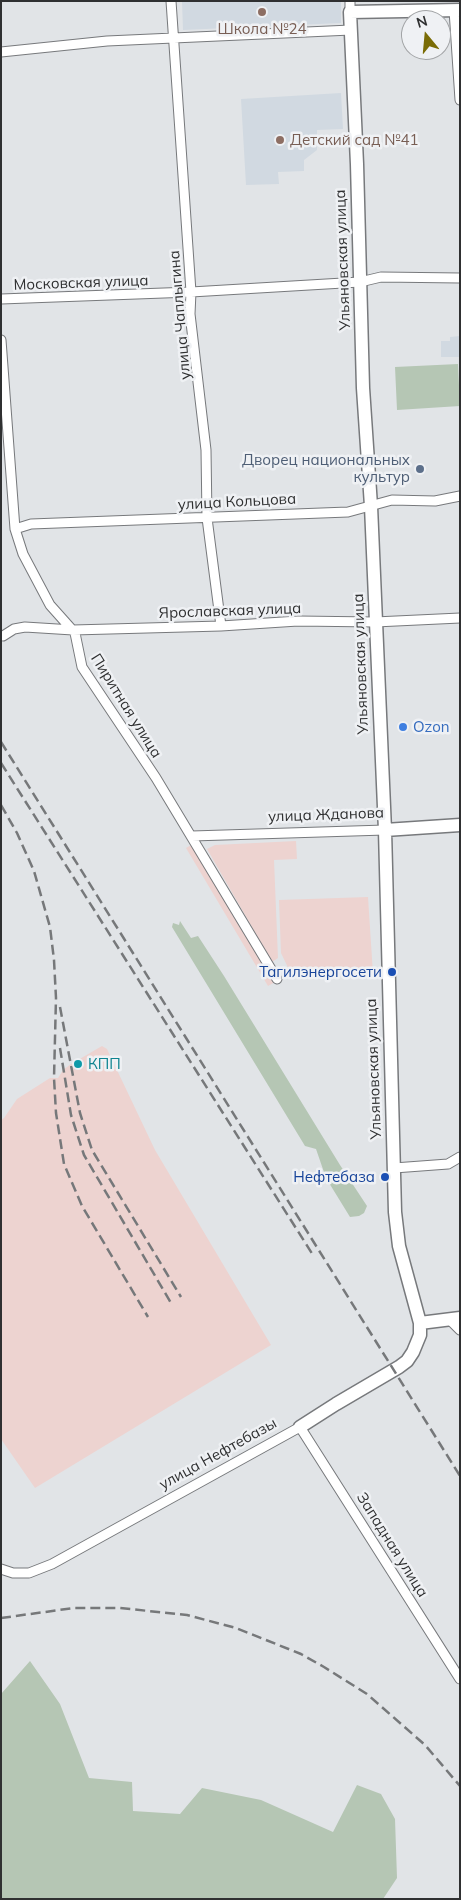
<!DOCTYPE html>
<meta charset="utf-8">
<style>
body{margin:0}
#map{position:relative;width:461px;height:1900px;overflow:hidden;background:#e1e4e7;font-family:Mulish,sans-serif}
canvas{display:block}
.frame{position:absolute;inset:0;border:2px solid #2f3031;pointer-events:none}
.north{position:absolute;left:401px;top:10px;width:50px;height:50px;box-sizing:border-box;background:#eff1f4;border:1px solid #a2a4a6;border-radius:50%;rotate:343deg;font-size:14px;font-weight:700;line-height:20px;text-align:center;color:#2f3031}
.north::after{content:'';display:block;margin:auto;width:18px;height:22px;background:#7a6c06;clip-path:polygon(50% 0,100% 100%,50% 72%,0 100%)}
</style>
<div id="map">
<canvas width="461" height="1900"></canvas>
<div class="frame"></div>
<div class="north">N</div>
</div>
<script>
const c = document.querySelector('canvas').getContext('2d');
c.lineJoin = 'round';
function fill(path, color) { c.fillStyle = color; c.fill(path, 'evenodd'); }
const poly = rows => new Path2D(rows.map(r => 'M' + r).join(''));
function stroke(path, color, width, dash) { c.strokeStyle = color; c.lineWidth = width; c.lineCap = dash ? 'butt' : 'round'; c.setLineDash(dash || []); c.stroke(path); }
function label(font, color, halo, rows, align = 'center') {
  c.font = font + ' Mulish,sans-serif'; c.lineWidth = 5; c.setLineDash([]); c.textBaseline = 'middle'; c.strokeStyle = halo; c.fillStyle = color; for (const [text, x, y, turn = 0] of rows) {
    c.save(); c.translate(x, y); c.rotate((+turn || 0) * Math.PI / 180); c.textAlign = isNaN(turn) ? turn : align; if (halo) c.strokeText(text, 0, 0); c.fillText(text, 0, 0); c.restore();
  }
}
const built = poly([
 [182,1,341,1,341,23,183,30],
 [341,93,343,129,317,130,317,150,304,160,304,171,278,172,279,184,246,185,241,99],
 [460,336,460,357,441,357,441,341,450,341,450,337]
]);
const industrial = poly([
 [296,841,297,859,274,860,278,958,272,962,207,849,215,845],
 [193,844,275,982,268,986,186,848],
 [368,897,373,974,292,976,281,953,279,900],
 [102,1046,107,1049,155,1150,271,1345,35,1488,1,1439,1,1120,4,1118,17,1099,50,1078,58,1078,63,1070,71,1064]
]);
const green = poly([
 [458,364,460,406,397,410,395,367],
 [180,921,191,938,198,936,224,976,340,1165,367,1206,364,1213,359,1216,350,1217,326,1178,316,1149,305,1146,172,927,173,923,179,925],
 [30,1661,60,1704,89,1778,132,1782,133,1811,180,1814,202,1788,261,1800,333,1832,357,1785,381,1794,395,1819,397,1878,383,1899,1,1899,1,1694]
]);
const street = poly([
 [171,1,191,292,190,314,206,450,207,518,221,626],
 [350,1,350,12],
 [454,10,460,100],
 [1,52,107,41,351,30],
 [1,299,191,292,360,282,381,277,460,278],
 [1,340,15,529,23,554,50,605,75,633,82,667,156,778,277,979],
 [15,529,31,524,348,512,392,500,435,501,460,496],
 [3,636,14,629,25,627,73,630,221,626,298,621,375,622,460,618],
 [192,836,385,830],
 [394,1168,448,1164,460,1157],
 [450,1320,460,1330],
 [1,1569,13,1573,29,1573,52,1564,300,1427,460,1679]
]);
const secondary = poly([
 [385,830,460,825],
 [420,1323,460,1318],
 [300,1427,336,1404,399,1367,407,1361,413,1352,420,1335,420,1323,399,1246,395,1212,385,830,371,506,363,388,357,164,350,12,460,10]
]);
const rail = poly([
 [1,742,460,1476],
 [1,763,313,1255],
 [1,805,17,833,34,871,50,927,54,960,56,998,54,1078,56,1113,64,1164,82,1206,148,1317],
 [60,1007,80,1113,92,1150,181,1297],
 [60,1048,71,1115,84,1155,171,1303],
 [1,1618,74,1608,120,1608,187,1615,236,1628,301,1654,324,1667,367,1694,425,1745,460,1786]
]);
const markers = [
 [262,12,5,"#8d6e63"],
 [280,140,5,"#8d6e63"],
 [420,469,5,"#5c6f8a"],
 [403,727,5,"#3f7fe0"],
 [392,972,5,"#1a4fb4"],
 [78,1064,5,"#0f9aa8"],
 [385,1177,5,"#1a4fb4"]
];
const educationNames = [
 ["Школа №24",262,29],
 ["Детский сад №41",290,140,"left"]
];
const streetNames = [
 ["Ульяновская улица",343,260,-92],
 ["Московская улица",81,283,-2],
 ["улица Чаплыгина",180,315,-95],
 ["улица Кольцова",237,502,-3],
 ["Ярославская улица",230,611,-2],
 ["Ульяновская улица",361,664,-92],
 ["Пиритная улица",126,706,58],
 ["улица Жданова",326,815,-2],
 ["Ульяновская улица",374,1069,-92],
 ["улица Нефтебазы",218,1454,-29],
 ["Западная улица",392,1545,58]
];
const serviceNames = [
 ["Дворец национальных",410,460],
 ["культур",410,477]
];
const shopNames = [
 ["Ozon",413,727]
];
const transitNames = [
 ["Тагилэнергосети",382,972],
 ["Нефтебаза",375,1177]
];
const cultureNames = [
 ["КПП",88,1064]
];
fill(built, '#d1d9e1');
fill(industrial, '#edd3d0');
fill(green, '#b5c6b4');
stroke(street, '#77797c', 11);
stroke(secondary, '#77797c', 15);
stroke(street, '#fff', 9);
stroke(secondary, '#fff', 12);
stroke(rail, '#76787a', 2.5, [10, 5]);
for (const [x, y, r, color] of markers) { const dot = new Path2D(); dot.arc(x, y, r, 0, 2 * Math.PI); c.fillStyle = color; c.fill(dot); stroke(dot, '#eff1f4', 2); }
label('15px', '#785e54', '#eff1f4', educationNames);
label('15px', '#2f3031', '#eff1f4', streetNames);
label('15px', '#4e5e75', '#eff1f4', serviceNames, 'right');
label('15px', '#366cbe', '#eff1f4', shopNames, 'left');
label('15px', '#164399', '#eff1f4', transitNames, 'right');
label('15px', '#0d838f', '#eff1f4', cultureNames, 'left');
</script>
